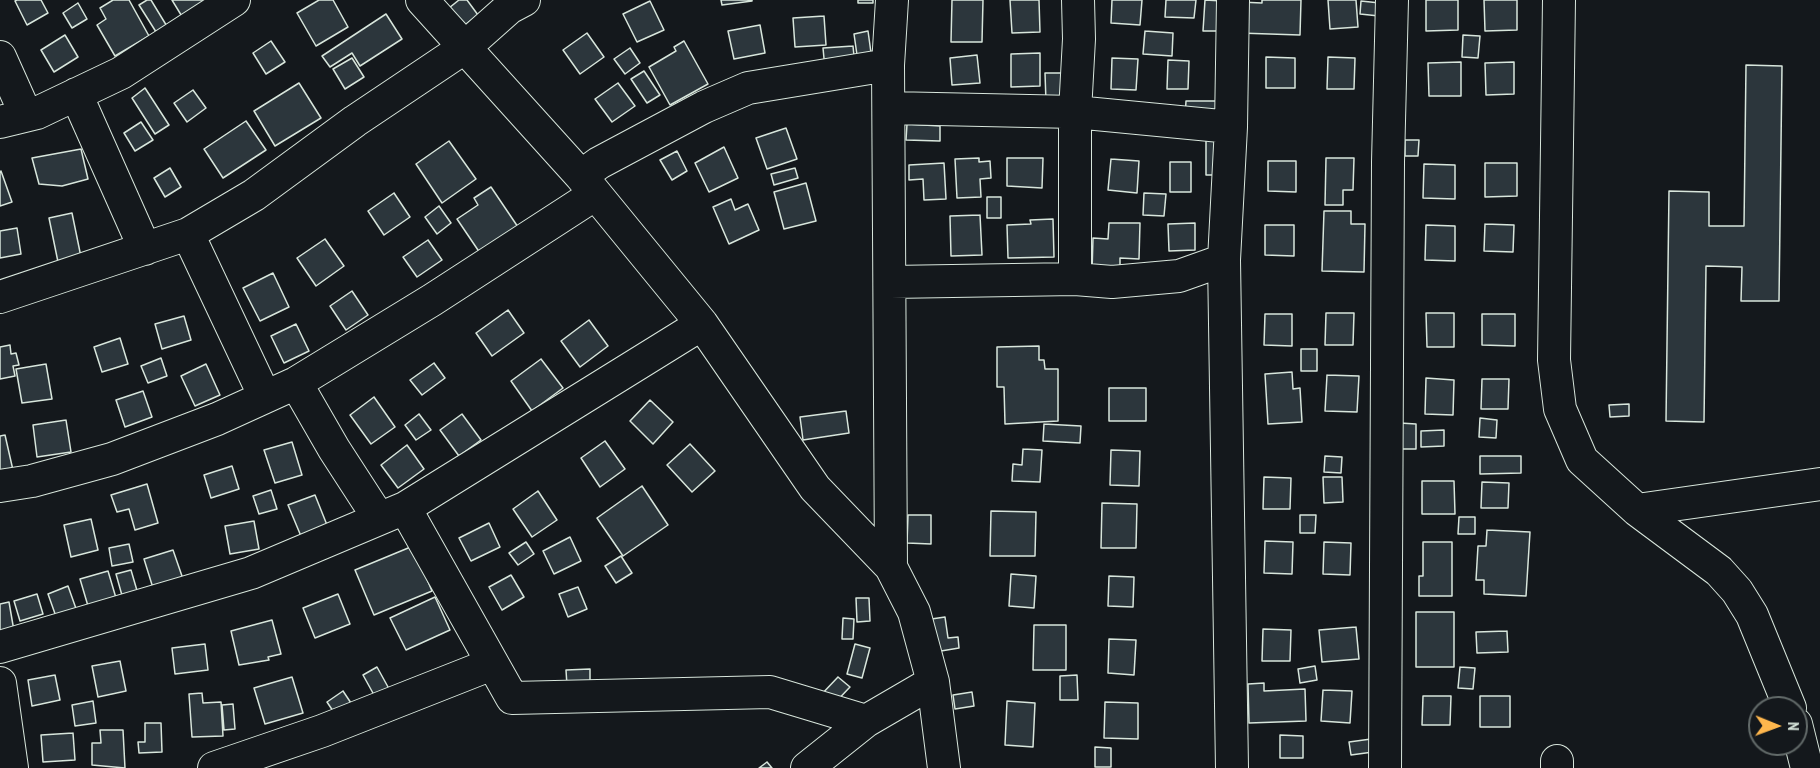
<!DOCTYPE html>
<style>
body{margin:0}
#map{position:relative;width:1820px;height:768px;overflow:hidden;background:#14181c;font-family:"PT Sans Narrow",sans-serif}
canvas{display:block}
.north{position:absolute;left:1748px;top:696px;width:60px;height:60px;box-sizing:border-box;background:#14181c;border:2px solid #626a69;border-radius:50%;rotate:91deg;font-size:16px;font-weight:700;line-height:24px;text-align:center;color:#d8e6dc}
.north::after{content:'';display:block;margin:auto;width:21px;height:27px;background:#ffb74d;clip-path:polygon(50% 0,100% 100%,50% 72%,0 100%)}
</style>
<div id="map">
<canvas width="1820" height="768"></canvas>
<div class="north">N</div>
</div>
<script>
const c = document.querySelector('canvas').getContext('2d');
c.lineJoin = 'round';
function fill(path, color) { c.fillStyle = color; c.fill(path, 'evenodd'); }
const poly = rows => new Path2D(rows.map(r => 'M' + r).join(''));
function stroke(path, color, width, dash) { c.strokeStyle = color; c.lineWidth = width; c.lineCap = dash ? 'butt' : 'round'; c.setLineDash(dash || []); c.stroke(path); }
const building = poly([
 [17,0,41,0,48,13,27,25,15,1,17,0],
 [113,0,129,0,149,36,115,56,97,25,106,19,100,8,113,0],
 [147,0,151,0,168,28,158,35,139,5,147,0],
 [172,0,218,0,186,23,172,0],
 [319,0,333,0,348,27,316,46,297,13,319,0],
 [459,0,467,0,478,15,453,34,439,16,459,0],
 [721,0,752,0,752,1,722,5,721,0],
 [858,0,873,0,873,3,858,3,858,0],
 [952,0,983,0,982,42,951,42,952,0],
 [1010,0,1039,0,1040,32,1012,33,1010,0],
 [1112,0,1142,0,1140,25,1111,23,1112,0],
 [1166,0,1196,0,1194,18,1165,17,1166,0],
 [1205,0,1223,1,1221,31,1203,31,1205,0],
 [1262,0,1301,0,1300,35,1239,33,1240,2,1262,3,1262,0],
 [1328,0,1356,0,1358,27,1330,29,1328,0],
 [1426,0,1458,0,1458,30,1426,31,1426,0],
 [1484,0,1517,0,1517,30,1485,31,1484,0],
 [650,1,664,30,637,42,623,14,650,1],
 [1361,1,1380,3,1379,16,1360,14,1361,1],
 [78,3,87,19,72,28,63,13,78,3],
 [386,14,402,39,360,66,352,53,330,67,322,56,386,14],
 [824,16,826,45,795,47,793,18,824,16],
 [760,25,765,53,734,59,728,31,760,25],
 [868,31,872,60,858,62,854,34,868,31],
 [1145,31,1173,33,1172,56,1143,54,1145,31],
 [587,33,604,57,580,74,563,50,587,33],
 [65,35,78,57,54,72,41,50,65,35],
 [1463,35,1480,36,1478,58,1462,57,1463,35],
 [271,41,285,62,266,74,253,53,271,41],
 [684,41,708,84,670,105,649,67,676,51,674,47,684,41],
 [853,46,855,66,825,69,823,48,853,46],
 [630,48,640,63,625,74,614,59,630,48],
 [1040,53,1040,86,1011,87,1011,54,1040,53],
 [977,55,980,83,952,85,950,58,977,55],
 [1266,57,1295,58,1295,88,1266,88,1266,57],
 [1328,57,1355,58,1354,89,1327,89,1328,57],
 [352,58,364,77,345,89,333,69,352,58],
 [1112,58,1138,59,1136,90,1111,89,1112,58],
 [1168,60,1189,61,1188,89,1167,89,1168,60],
 [1461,62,1461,96,1429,96,1428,63,1461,62],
 [1514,62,1514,94,1486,95,1485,63,1514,62],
 [1746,65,1782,66,1779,301,1741,301,1742,267,1706,266,1704,422,1666,421,1669,191,1709,192,1709,226,1744,226,1746,65],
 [644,71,660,95,647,103,631,79,644,71],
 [1045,73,1069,73,1069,102,1046,102,1045,73],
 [299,83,321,118,275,146,254,111,299,83],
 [618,83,635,106,612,122,595,99,618,83],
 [145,88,169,125,155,134,132,98,145,88],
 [193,90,206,108,187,122,174,103,193,90],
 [1186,101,1223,101,1223,118,1185,117,1186,101],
 [246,121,266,150,223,178,204,149,246,121],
 [141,122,153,140,135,151,124,133,141,122],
 [907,124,940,126,940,141,906,140,907,124],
 [786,128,797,159,767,169,756,138,786,128],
 [1206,137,1221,137,1221,175,1206,175,1206,137],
 [1405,140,1419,140,1418,156,1405,156,1405,140],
 [449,141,476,179,442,203,416,164,449,141],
 [724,147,738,178,709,192,695,163,724,147],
 [81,149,88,179,62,186,39,184,32,158,81,149],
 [677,151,687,171,672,180,660,160,677,151],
 [979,158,979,162,990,161,991,178,980,179,981,197,957,198,955,159,979,158],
 [1007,158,1043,158,1042,188,1007,186,1007,158],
 [1326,158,1354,158,1353,190,1343,190,1343,205,1325,205,1326,158],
 [1111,159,1139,161,1137,193,1108,190,1111,159],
 [1268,161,1296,161,1296,192,1268,191,1268,161],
 [1170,162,1191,162,1191,192,1170,192,1170,162],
 [944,163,946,199,924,200,923,179,909,180,909,165,944,163],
 [1485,163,1517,163,1517,196,1485,197,1485,163],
 [1424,164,1455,165,1455,199,1423,198,1424,164],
 [170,168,181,187,165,197,154,178,170,168],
 [795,168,798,178,774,185,771,174,795,168],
 [1,171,12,202,0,206,0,172,1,171],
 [806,183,816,221,784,229,774,192,806,183],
 [491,187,520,230,482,256,457,219,478,205,474,198,491,187],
 [394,193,410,217,384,235,368,211,394,193],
 [1144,193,1166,194,1164,216,1143,215,1144,193],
 [987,197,1001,197,1001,218,987,218,987,197],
 [731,199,735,210,748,204,759,230,729,244,713,207,731,199],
 [439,206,451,223,437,234,425,217,439,206],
 [1324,211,1351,211,1351,224,1365,224,1364,272,1322,271,1324,211],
 [72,213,81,257,58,262,49,218,72,213],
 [980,215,982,255,951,256,950,216,980,215],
 [1053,219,1054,257,1008,258,1007,225,1031,224,1030,220,1053,219],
 [1109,223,1140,223,1139,259,1120,258,1120,273,1092,272,1093,238,1108,239,1109,223],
 [1195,223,1195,250,1169,251,1168,224,1195,223],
 [1485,224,1514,225,1513,252,1484,251,1485,224],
 [1265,225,1294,225,1294,256,1265,255,1265,225],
 [1426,225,1455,226,1455,261,1425,260,1426,225],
 [17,228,21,254,0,258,0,231,17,228],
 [325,239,344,266,316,286,297,258,325,239],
 [428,240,442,260,417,277,403,257,428,240],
 [273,273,289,307,260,321,243,288,273,273],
 [352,291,368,315,346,330,330,306,352,291],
 [508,310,524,333,492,356,476,333,508,310],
 [1326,313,1354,313,1353,345,1325,345,1326,313],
 [1426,313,1454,313,1454,347,1427,347,1426,313],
 [1265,314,1292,314,1292,346,1264,345,1265,314],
 [1482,314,1515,314,1515,346,1482,345,1482,314],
 [184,316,191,340,162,349,155,324,184,316],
 [589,320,608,346,580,367,561,341,589,320],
 [296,324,309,351,284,363,271,336,296,324],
 [120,338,128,364,102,372,94,347,120,338],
 [10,345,11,354,16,353,19,365,13,366,15,376,0,379,0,347,10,345],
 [1039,346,1039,360,1044,360,1045,369,1058,369,1058,421,1005,424,1004,387,997,387,997,347,1039,346],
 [1301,349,1317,349,1317,371,1301,371,1301,349],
 [161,358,167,376,148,383,141,366,161,358],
 [541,359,563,388,532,411,511,381,541,359],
 [434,363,445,378,422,395,410,380,434,363],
 [46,364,52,399,22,403,16,369,46,364],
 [206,364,220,395,195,406,181,376,206,364],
 [1292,372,1293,389,1300,388,1302,422,1268,424,1265,374,1292,372],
 [1327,375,1359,376,1357,412,1325,411,1327,375],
 [1426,378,1454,380,1453,415,1425,414,1426,378],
 [1482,379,1509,379,1508,409,1481,409,1482,379],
 [1109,388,1146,388,1146,421,1109,421,1109,388],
 [143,391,152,417,125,427,116,400,143,391],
 [374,397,395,427,371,444,350,415,374,397],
 [650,400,673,422,653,444,630,421,650,400],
 [1629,404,1629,416,1610,417,1609,405,1629,404],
 [846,411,849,433,803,440,800,417,846,411],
 [419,414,431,430,416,440,405,425,419,414],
 [462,414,481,440,459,456,440,430,462,414],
 [1480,418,1497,420,1496,438,1479,437,1480,418],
 [66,420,71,452,37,457,33,425,66,420],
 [1400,423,1416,424,1416,449,1399,449,1400,423],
 [1044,424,1081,426,1080,443,1043,441,1044,424],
 [1444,430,1444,446,1421,447,1421,431,1444,430],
 [5,435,15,479,0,482,0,436,5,435],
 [605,441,625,469,600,487,581,458,605,441],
 [292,442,302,475,275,483,264,450,292,442],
 [690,444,715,471,692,492,667,465,690,444],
 [407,445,424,469,398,488,381,465,407,445],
 [1023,449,1042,450,1040,482,1012,481,1013,464,1022,465,1023,449],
 [1111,450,1140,451,1139,486,1110,485,1111,450],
 [1325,456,1342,457,1341,473,1324,472,1325,456],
 [1480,456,1521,456,1521,473,1480,474,1480,456],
 [232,466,239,489,211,498,204,475,232,466],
 [1264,477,1291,478,1290,509,1263,509,1264,477],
 [1323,477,1342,477,1343,502,1324,503,1323,477],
 [1422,481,1454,481,1455,514,1422,514,1422,481],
 [1482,482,1509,483,1508,508,1481,508,1482,482],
 [147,484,158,523,135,530,129,509,117,512,111,495,147,484],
 [642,486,668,525,623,556,597,518,642,486],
 [271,490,277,509,259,514,253,496,271,490],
 [538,491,557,520,532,537,513,509,538,491],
 [315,495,329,530,303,541,288,505,315,495],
 [1102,503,1137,504,1136,548,1101,548,1102,503],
 [991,511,1036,512,1035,556,990,556,991,511],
 [908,515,931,515,931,544,907,543,908,515],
 [1300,515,1316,515,1315,533,1300,533,1300,515],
 [1459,517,1475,517,1475,534,1458,534,1459,517],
 [91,519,98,550,71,557,64,525,91,519],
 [254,521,259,549,230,554,225,526,254,521],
 [489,523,500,547,471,561,459,538,489,523],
 [1487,530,1530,532,1526,596,1484,594,1484,580,1476,580,1478,546,1486,546,1487,530],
 [570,537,581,561,554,574,543,551,570,537],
 [1265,541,1293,542,1292,574,1264,573,1265,541],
 [526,542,534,554,518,565,509,553,526,542],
 [1324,542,1351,543,1350,575,1323,574,1324,542],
 [1423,542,1452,542,1452,596,1419,596,1419,576,1423,576,1423,542],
 [129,544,133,562,112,566,109,548,129,544],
 [413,546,432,591,374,615,355,570,413,546],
 [173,550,183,579,153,588,144,559,173,550],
 [621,556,632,573,616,583,605,566,621,556],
 [131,570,138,594,123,599,116,574,131,570],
 [108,571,116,598,88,606,80,579,108,571],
 [1011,574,1036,576,1034,608,1009,606,1011,574],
 [511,575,524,597,502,610,489,587,511,575],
 [1109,576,1134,577,1133,607,1108,606,1109,576],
 [68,586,79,617,59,625,48,594,68,586],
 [578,587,587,609,568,617,559,594,578,587],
 [37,594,43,614,20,621,14,601,37,594],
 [338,594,350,624,315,638,303,608,338,594],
 [435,597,450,630,406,650,390,618,435,597],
 [856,598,869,598,870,621,857,622,856,598],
 [9,602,14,631,0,634,0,604,9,602],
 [1416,612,1454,612,1454,667,1416,667,1416,612],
 [945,617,948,638,958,637,959,648,923,654,918,621,945,617],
 [843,618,854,619,853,639,842,639,843,618],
 [272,620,281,654,268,657,269,660,239,665,231,631,272,620],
 [1034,625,1066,625,1066,670,1033,670,1034,625],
 [1356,627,1359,659,1322,662,1319,630,1356,627],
 [1263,629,1291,630,1290,661,1262,661,1263,629],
 [1507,631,1508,652,1477,653,1476,632,1507,631],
 [1109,639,1136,640,1134,675,1108,673,1109,639],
 [205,644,208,670,175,674,172,648,205,644],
 [855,644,870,648,862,678,847,674,855,644],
 [120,661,126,691,98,697,92,666,120,661],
 [1315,666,1317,680,1300,683,1298,669,1315,666],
 [377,667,393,696,379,704,363,675,377,667],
 [1460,667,1475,668,1473,689,1458,688,1460,667],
 [590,669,590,685,567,686,566,670,590,669],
 [55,675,60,700,32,706,28,680,55,675],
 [1077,675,1078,700,1060,700,1060,676,1077,675],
 [292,677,303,713,265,724,254,688,292,677],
 [838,677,850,687,830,708,819,697,838,677],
 [1264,683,1264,691,1305,689,1306,721,1249,723,1248,684,1264,683],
 [1323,690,1352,691,1350,723,1321,721,1323,690],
 [343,691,355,709,339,720,327,702,343,691],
 [972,692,974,706,955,709,953,695,972,692],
 [202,693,203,703,221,702,223,736,192,737,189,694,202,693],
 [1423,696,1451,696,1450,725,1422,725,1423,696],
 [1480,696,1510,696,1510,727,1480,727,1480,696],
 [93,701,96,723,75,726,72,705,93,701],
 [1007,701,1035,703,1033,747,1005,745,1007,701],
 [1105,702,1138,703,1138,739,1104,738,1105,702],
 [233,704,235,729,224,730,222,705,233,704],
 [145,723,161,723,162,752,139,753,138,742,145,742,145,723],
 [100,730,123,730,125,768,92,765,92,743,101,743,100,730],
 [73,733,75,760,43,762,41,735,73,733],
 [1280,735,1303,736,1303,758,1280,758,1280,735],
 [1371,739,1373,752,1351,755,1349,742,1371,739],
 [1095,747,1111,748,1111,767,1095,767,1095,747],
 [767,762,772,768,759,768,767,762]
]);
const minor = poly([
 [422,0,581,176,702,324,815,488,891,567,914,612,933,682,944,768],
 [1559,0,1554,360,1560,409,1582,460,1637,510,1719,571,1737,591,1752,615,1790,708],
 [0,57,26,115],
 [76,94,145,249],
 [890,108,1075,112,1231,127],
 [0,122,37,113,121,73,234,0],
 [581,176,599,163,704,107,748,88,888,65],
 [188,234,265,397],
 [1075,279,1112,282,1179,276,1224,260],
 [891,282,1075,279,1075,112,1079,39,1078,0],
 [0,297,188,234,254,195,355,121,464,48,509,8,524,0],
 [296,383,334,449,378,517],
 [0,486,32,481,112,459,217,419,296,383,432,300,594,195],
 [405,508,512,698,770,692,866,721],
 [1637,510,1820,484],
 [891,567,888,65,892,0],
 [0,647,251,573,405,508,702,324],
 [0,683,12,768],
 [1796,724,1807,768],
 [1557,761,1557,768],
 [214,768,322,731,492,664],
 [807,768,866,721,933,682],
 [1232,768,1224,260,1231,127,1233,0],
 [1385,768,1388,162,1392,0]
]);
fill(building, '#2c363c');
stroke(building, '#d8e6dc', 1.5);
stroke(minor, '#d8e6dc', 34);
stroke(minor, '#14181c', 32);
</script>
